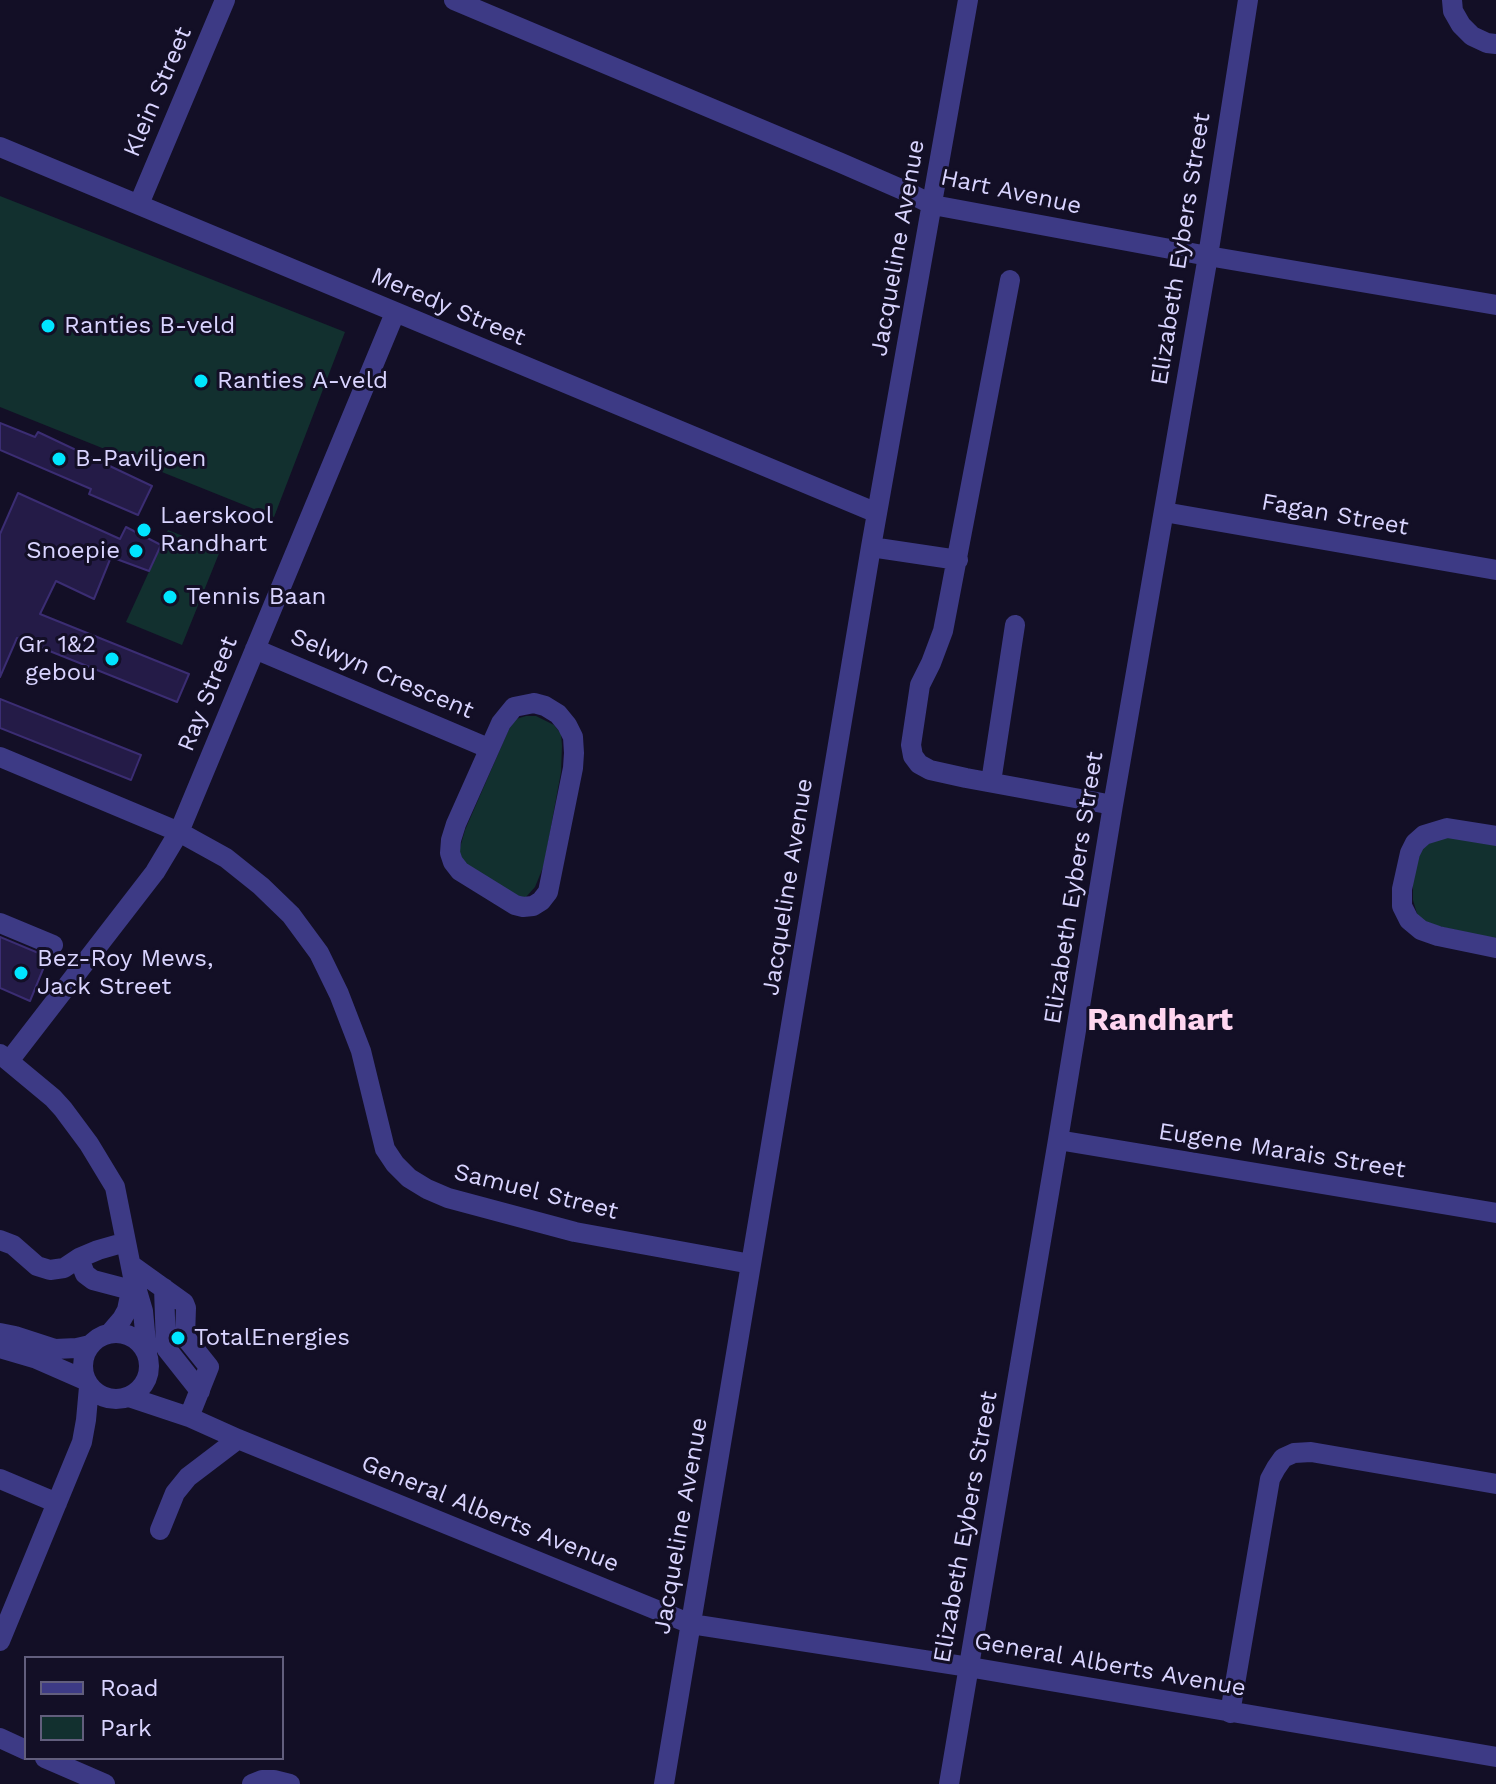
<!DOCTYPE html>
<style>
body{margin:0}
#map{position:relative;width:1496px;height:1784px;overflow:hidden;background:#130f26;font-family:"Work Sans",sans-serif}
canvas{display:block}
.legend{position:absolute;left:24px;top:1656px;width:260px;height:104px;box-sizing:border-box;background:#130f26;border:2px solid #625e7d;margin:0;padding:10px 14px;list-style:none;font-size:24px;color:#d9d4ff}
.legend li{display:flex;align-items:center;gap:16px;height:40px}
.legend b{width:40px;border:2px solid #625e7d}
</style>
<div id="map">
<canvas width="1496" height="1784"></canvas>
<ul class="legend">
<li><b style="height:10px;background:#3d3a85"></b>Road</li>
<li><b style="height:22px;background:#12302f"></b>Park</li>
</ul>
</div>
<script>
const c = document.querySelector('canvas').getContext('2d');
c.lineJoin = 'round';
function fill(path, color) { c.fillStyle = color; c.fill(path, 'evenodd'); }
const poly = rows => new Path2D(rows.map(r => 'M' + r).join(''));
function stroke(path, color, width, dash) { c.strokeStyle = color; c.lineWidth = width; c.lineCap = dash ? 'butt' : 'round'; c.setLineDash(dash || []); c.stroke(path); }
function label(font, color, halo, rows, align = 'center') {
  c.font = font + ' "Work Sans",sans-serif'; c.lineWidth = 6; c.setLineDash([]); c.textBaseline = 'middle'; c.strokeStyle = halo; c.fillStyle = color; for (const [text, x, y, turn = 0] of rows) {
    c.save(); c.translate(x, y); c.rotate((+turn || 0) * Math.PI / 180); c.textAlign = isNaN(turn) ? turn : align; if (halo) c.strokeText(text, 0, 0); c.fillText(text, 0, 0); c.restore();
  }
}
const green = poly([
 [0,196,345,332,274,517,0,407],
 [168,530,220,551,182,645,126,622],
 [526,716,536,716,554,725,561,734,562,746,561,772,544,865,535,887,526,897,516,898,463,865,459,851,465,830,509,729,516,719],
 [1449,837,1496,845,1496,939,1428,924,1418,917,1413,900,1413,871,1419,849,1426,841]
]);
const building = poly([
 [0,423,35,437,38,432,152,486,138,515,89,494,91,489,0,450,0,423],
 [18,493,120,539,126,527,161,545,149,571,111,557,94,599,56,581,40,614,189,674,177,702,17,638,0,677,0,534,18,493],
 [0,699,141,755,131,780,0,728,0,699],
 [0,937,48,957,30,1001,0,988,0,937]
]);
const minor = poly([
 [454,0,841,163,903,190,933,205,1208,256,1496,305],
 [1452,0,1453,11,1461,25,1472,36,1487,43,1496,44],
 [0,147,877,513],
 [139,204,225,0],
 [1010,280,943,631,931,663,920,685,911,745,913,756,919,764,930,770,966,778,1113,805],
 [1164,512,1496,570],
 [871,547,958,560],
 [255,649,488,748],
 [534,703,545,706,558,714,567,725,573,737,574,753,573,768,548,892,541,901,533,906,523,907,515,905,460,871,453,862,450,853,451,840,456,824,501,723,514,707,534,703],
 [0,757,179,832,226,858,261,886,291,915,319,953,339,994,361,1051,385,1149,395,1164,409,1178,427,1189,448,1198,575,1232,751,1264],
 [991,782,1015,625],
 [1496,836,1447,828,1424,835,1415,843,1410,853,1402,889,1402,906,1409,920,1421,930,1438,936,1496,948],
 [0,923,53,945],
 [0,1054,53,1098,63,1109,89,1144,115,1187,133,1277,143,1311,147,1353],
 [9,1061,155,872,179,832,395,313],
 [1058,1140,1496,1213],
 [0,1240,13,1245,37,1266,50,1270,64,1268,79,1258,98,1250,126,1242],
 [79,1258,85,1274,93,1280,131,1290],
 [131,1265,184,1303,186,1308,185,1337,209,1367,189,1417],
 [164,1288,166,1348,200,1391],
 '83 1366a33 33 0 1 1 66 0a33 33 0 1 1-66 0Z',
 [0,1333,15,1336,55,1349,77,1348,90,1345],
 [110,1333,122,1319,127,1310,133,1281],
 [0,1348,37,1359,85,1380],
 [129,1397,189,1417,238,1439,691,1624,969,1667,1496,1757],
 [0,1479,57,1503],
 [160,1530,175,1493,188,1477,238,1439],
 [0,1641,82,1442,86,1420,89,1387],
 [1230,1713,1270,1479,1276,1468,1283,1458,1294,1453,1311,1452,1496,1484],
 [0,1738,26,1750],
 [45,1758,105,1784],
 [252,1784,262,1780,274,1780,290,1784],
 [664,1784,871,547,968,0],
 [949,1784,1058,1140,1113,805,1208,256,1248,0]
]);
const markers = [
 [48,326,8,"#00e5ff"],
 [201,381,8,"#00e5ff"],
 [59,459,8,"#00e5ff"],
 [144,530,8,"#00e5ff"],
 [136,551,8,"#00e5ff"],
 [170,597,8,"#00e5ff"],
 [112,659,8,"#00e5ff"],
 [21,973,8,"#00e5ff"],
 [178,1338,8,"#00e5ff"]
];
const streetNames = [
 ["Klein Street",158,92,-67],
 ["Hart Avenue",1011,192,12],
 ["Jacqueline Avenue",898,248,-80],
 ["Elizabeth Eybers Street",1181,249,-81],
 ["Meredy Street",448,307,23],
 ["Fagan Street",1335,515,10],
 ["Selwyn Crescent",382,674,23],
 ["Ray Street",208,694,-68],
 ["Jacqueline Avenue",788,887,-81],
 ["Elizabeth Eybers Street",1074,888,-81],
 ["Eugene Marais Street",1282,1151,9],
 ["Samuel Street",536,1192,14],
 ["General Alberts Avenue",490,1514,22],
 ["Jacqueline Avenue",681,1526,-80],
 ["Elizabeth Eybers Street",966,1527,-80],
 ["General Alberts Avenue",1110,1665,10]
];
const poiNames = [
 ["Ranties B-veld",64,326],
 ["Ranties A-veld",217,381],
 ["B-Paviljoen",75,459],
 ["Laerskool",160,516],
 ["Randhart",160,544],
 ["Snoepie",120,551,"right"],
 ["Tennis Baan",186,597],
 ["Gr. 1&2",96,645,"right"],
 ["gebou",96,673,"right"],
 ["Bez-Roy Mews,",37,959],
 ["Jack Street",37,987],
 ["TotalEnergies",194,1338]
];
const districtNames = [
 ["Randhart",1160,1021]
];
fill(green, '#12302f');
fill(building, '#241b47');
stroke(building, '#3b2d73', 2);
stroke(minor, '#3d3a85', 20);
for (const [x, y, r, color] of markers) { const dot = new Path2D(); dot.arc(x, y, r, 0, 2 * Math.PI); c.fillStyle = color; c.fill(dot); stroke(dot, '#130f26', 3); }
label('24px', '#d9d4ff', '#130f26', streetNames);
label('24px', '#d9d4ff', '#130f26', poiNames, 'left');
label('bold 32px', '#ffd6f0', '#130f26', districtNames);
</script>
